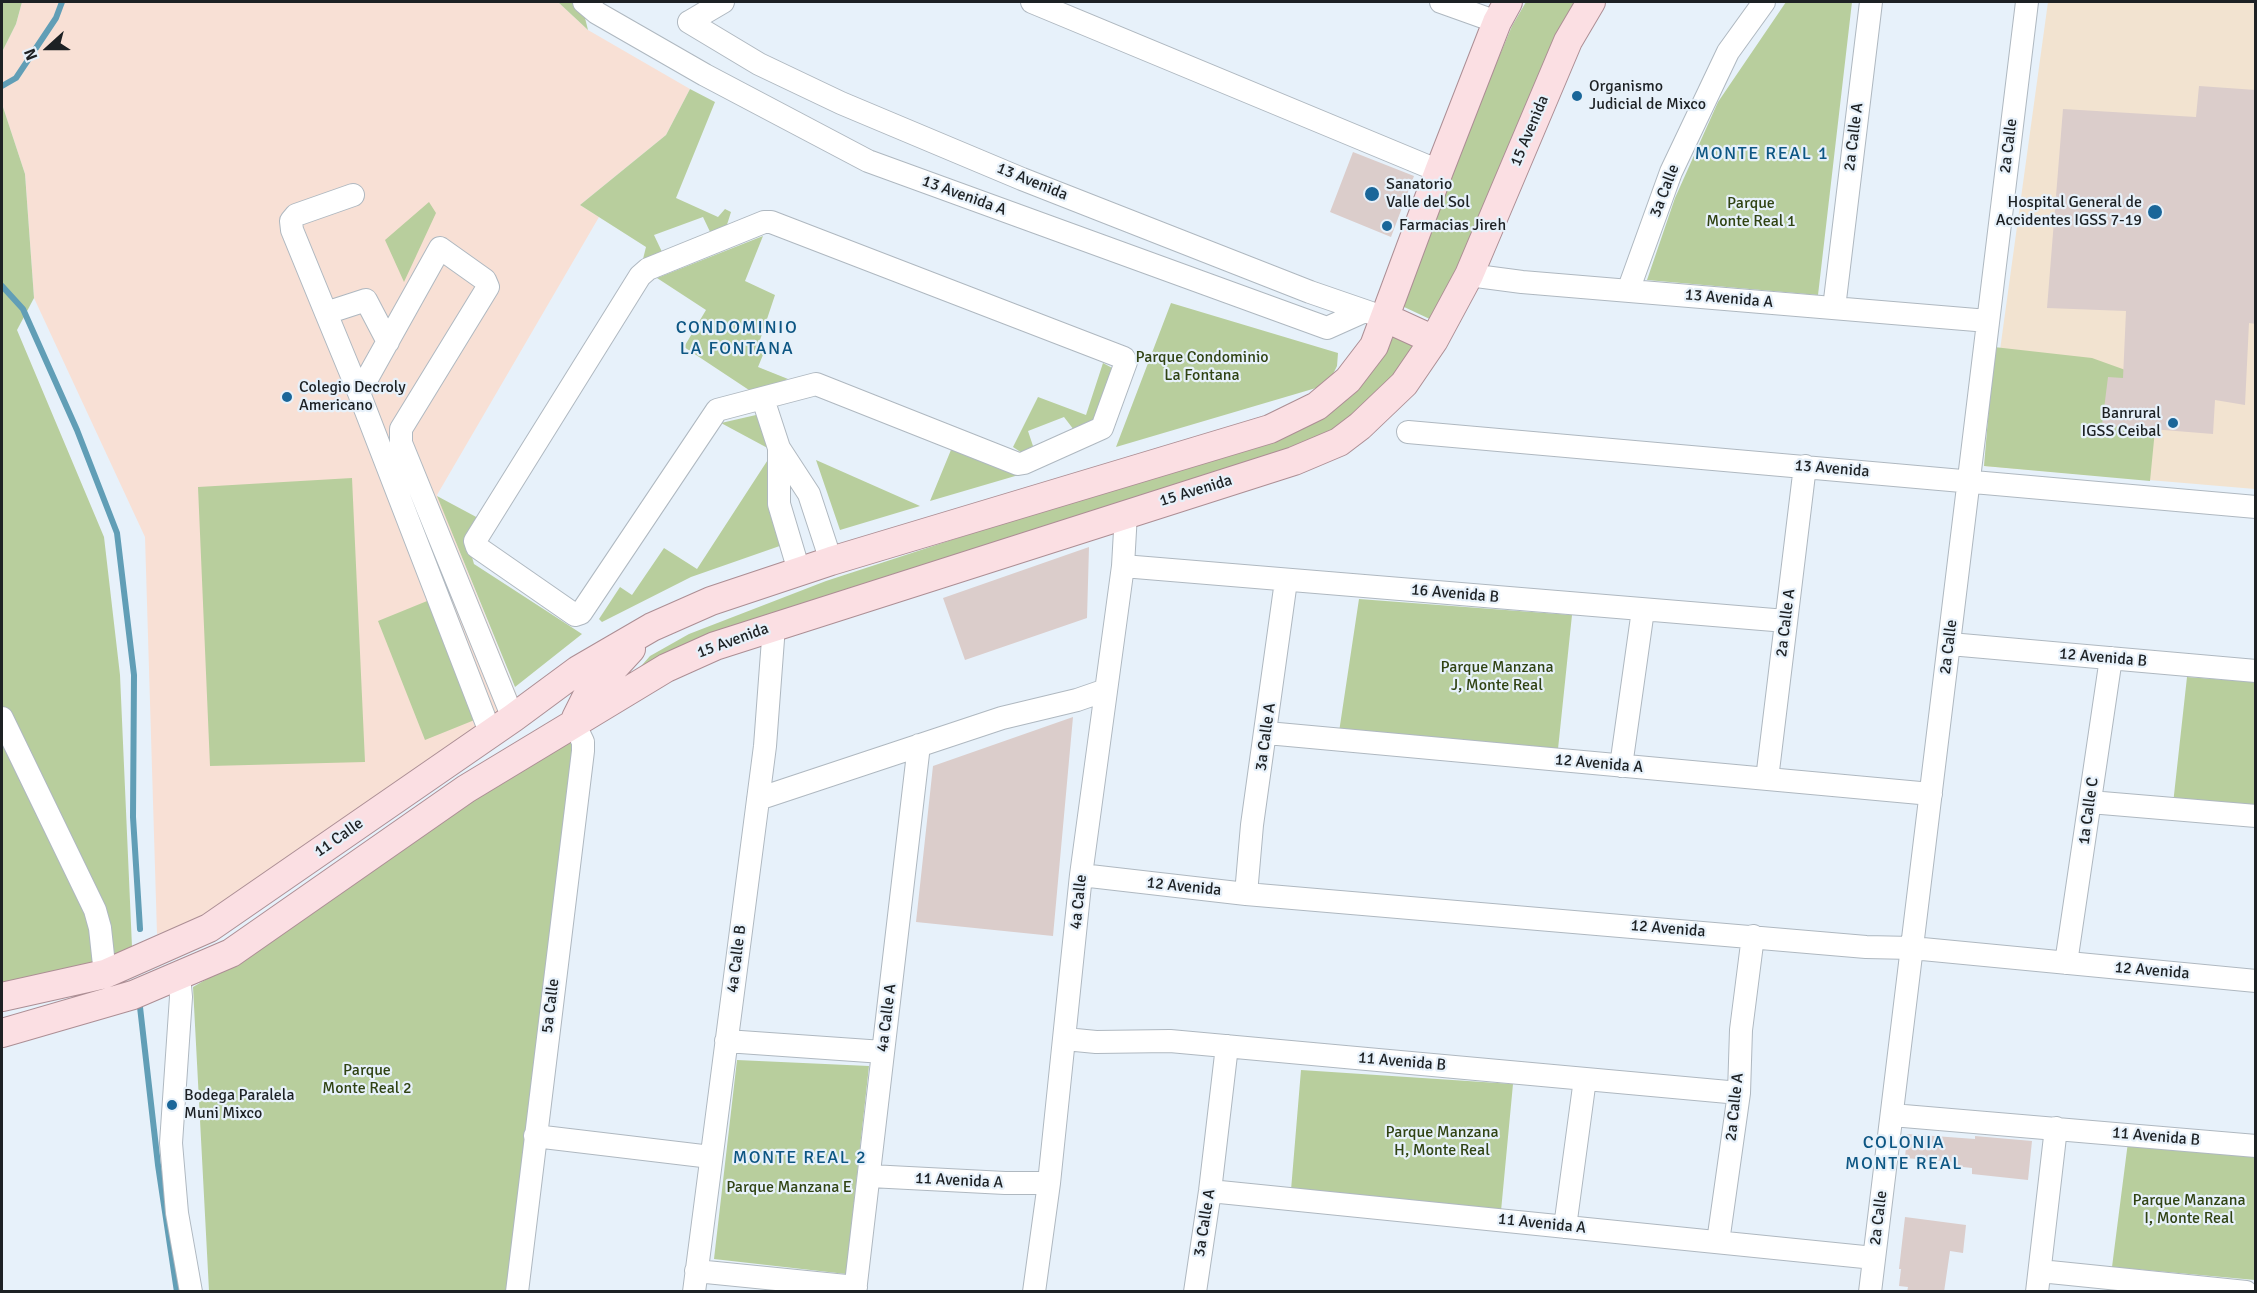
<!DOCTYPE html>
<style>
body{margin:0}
#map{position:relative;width:2257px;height:1293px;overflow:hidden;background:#e7f1fa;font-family:Signika,sans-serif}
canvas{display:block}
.frame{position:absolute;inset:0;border:3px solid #1d2124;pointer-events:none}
.north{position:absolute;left:18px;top:18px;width:60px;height:60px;-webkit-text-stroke:4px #e7f1fa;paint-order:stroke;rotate:249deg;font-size:16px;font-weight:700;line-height:24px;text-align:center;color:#1d2124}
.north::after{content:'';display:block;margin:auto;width:21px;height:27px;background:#1d2124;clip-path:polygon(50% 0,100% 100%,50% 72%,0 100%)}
</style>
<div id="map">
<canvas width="2257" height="1293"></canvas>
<div class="frame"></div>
<div class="north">N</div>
</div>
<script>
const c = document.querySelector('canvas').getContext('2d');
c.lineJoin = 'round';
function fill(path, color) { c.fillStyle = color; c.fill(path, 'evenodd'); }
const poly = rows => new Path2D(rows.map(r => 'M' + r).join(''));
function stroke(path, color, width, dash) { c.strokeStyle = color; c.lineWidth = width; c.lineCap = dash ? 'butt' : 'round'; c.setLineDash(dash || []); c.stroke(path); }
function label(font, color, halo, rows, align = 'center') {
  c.font = font + ' Signika,sans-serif'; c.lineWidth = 4.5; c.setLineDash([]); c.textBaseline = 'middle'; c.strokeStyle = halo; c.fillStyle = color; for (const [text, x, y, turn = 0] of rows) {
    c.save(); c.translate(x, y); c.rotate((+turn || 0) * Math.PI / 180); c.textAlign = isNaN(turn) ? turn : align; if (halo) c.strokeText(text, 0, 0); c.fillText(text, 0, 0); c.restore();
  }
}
const commercial = poly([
 [2048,2,2255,2,2255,489,1984,466]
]);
const education = poly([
 [22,2,558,2,588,30,690,89,666,135,580,205,599,217,437,495,518,698,208,920,157,934,145,537,34,298,25,174,2,104,2,52,16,24]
]);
const green = poly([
 [2,2,22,2,16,24,2,52],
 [558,2,581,2,588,30],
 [1526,2,1578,2,1434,321,1402,306,1448,178,1512,26],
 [1786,2,1852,2,1818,295,1647,280,1675,198,1718,102],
 [690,89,715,102,676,198,718,217,725,209,731,212,725,231,712,236,703,217,654,235,663,254,642,263,646,247,580,205,666,135],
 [2,104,25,174,34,298,17,330,104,537,120,675,132,947,88,968,2,985],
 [429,202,436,213,404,282,385,240],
 [763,236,745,281,775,295,758,346,765,350,758,367,788,379,752,392,684,347,706,310,657,278],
 [1171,303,1338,353,1337,366,1331,378,1316,388,1116,447],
 [1395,334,1417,343,1401,373,1339,429,1297,448,620,690,650,656,689,634,826,581,1319,420,1353,395,1382,358],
 [1994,347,2092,358,2156,381,2102,425,2155,430,2150,481,1984,466],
 [1103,363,1114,369,1093,424,1074,430,1064,417,1028,431,1033,446,1022,453,1013,447,1038,397,1086,415],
 [756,415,765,416,775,452,721,423],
 [953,445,1022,474,930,501],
 [771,455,794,541,691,577,602,622,599,619,620,587,632,595,664,548,697,569],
 [816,460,920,506,840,530],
 [352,478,365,762,210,766,198,487],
 [437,496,480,519,468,543,474,564,582,634,515,687],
 [432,599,477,719,425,740,378,621],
 [1359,599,1572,615,1558,749,1339,732],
 [2187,677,2255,682,2255,810,2173,804],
 [582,733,515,1291,209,1291,193,987,236,962,469,793],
 [737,1060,869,1066,846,1274,714,1259],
 [1301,1070,1513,1084,1501,1211,1291,1190],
 [2128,1142,2255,1149,2255,1280,2112,1267]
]);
const stream = poly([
 [2,86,16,78,56,18,62,2],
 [2,286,23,309,77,430,117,533,134,675,133,817,140,929],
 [140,1007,158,1165,177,1292]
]);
const building = poly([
 [2199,86,2256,90,2256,324,2249,323,2245,405,2215,400,2213,434,2102,425,2108,377,2123,378,2126,311,2047,308,2063,109,2196,117],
 [1353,152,1414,176,1391,237,1330,212],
 [1089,547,1087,618,965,660,943,598],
 [1073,717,1053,936,916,922,933,766],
 [1907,1134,1975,1139,1975,1136,2032,1141,2028,1180,1972,1174,1972,1168,1954,1166,1954,1162,1905,1158],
 [1905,1217,1966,1225,1963,1253,1950,1251,1944,1292,1907,1292,1908,1287,1899,1286,1901,1269,1899,1269]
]);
const minor = poly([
 [584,2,597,13,705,75,868,161,1327,328,1365,311],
 [1032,2,1439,171],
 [1441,2,1497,22],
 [689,22,759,64,841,103,1022,179,1310,292,1371,313],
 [689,22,723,2],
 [764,222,771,222,1124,358,1126,362,1102,428,1024,463,1018,464,816,384,717,410,581,613,575,615,477,547,475,541,640,276,648,269,764,222],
 [1469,275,1522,282,1988,321],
 [1628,291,1671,172,1728,52,1764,2],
 [1834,308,1871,2],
 [326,313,292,230,291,221,296,215,353,195],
 [388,342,366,300,326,313,359,393,490,732],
 [359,393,440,248,485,280,488,287,401,429,401,443,513,718],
 [763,399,779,448,809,494,831,561],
 [1408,432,2256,507],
 [779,448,779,504,799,571],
 [1123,566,1786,621],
 [1950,644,2256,671],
 [2,718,95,910,100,928,105,974],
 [1267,733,1931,794],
 [1621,766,1643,610],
 [1767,779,1805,466],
 [758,799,1002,718,1077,700,1106,690],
 [2090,802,2256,816],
 [1081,875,1246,894,1866,947,1912,948,2256,981],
 [1246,894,1252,825,1286,581],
 [2066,963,2111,658],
 [179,975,181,997,171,1143,177,1213,191,1292],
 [1065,1039,1096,1042,1170,1041,1739,1093],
 [726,1041,883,1052],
 [1892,1115,2256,1146],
 [535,1136,711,1157],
 [870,1176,1005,1183,1049,1183],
 [1210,1191,1874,1258],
 [1565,1227,1585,1079],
 [1718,1242,1739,1093,1741,1030,1753,936],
 [696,1271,856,1287],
 [2040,1271,2246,1292],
 [517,1292,583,751,583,742,574,723],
 [694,1292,765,746,774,626],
 [855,1292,919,745],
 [1034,1292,1049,1183,1081,875,1123,566,1126,513],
 [1195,1292,1210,1191,1227,1046],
 [1870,1292,2027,2],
 [2037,1292,2056,1128]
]);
const major = poly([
 [1386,318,1434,340],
 [576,718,586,698,631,649],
 [2,997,105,974,209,928,513,718,578,670,652,627,711,601,831,561,1270,429,1317,406,1348,380,1374,346,1439,171,1497,22,1508,2],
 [2,1033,133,995,231,953,466,789,666,668,715,646,1294,461,1339,442,1360,426,1404,384,1434,340,1469,275,1568,41,1591,2]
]);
const markers = [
 [1577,96,6,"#1a6699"],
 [1372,194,8,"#1a6699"],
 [2155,212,8,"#1a6699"],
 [1387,226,6,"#1a6699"],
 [287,397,6,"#1a6699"],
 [2173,423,6,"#1a6699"],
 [172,1105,6,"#1a6699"]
];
const poiNames = [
 ["Organismo",1589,87],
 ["Judicial de Mixco",1589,105],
 ["Sanatorio",1386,185],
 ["Valle del Sol",1386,203],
 ["Hospital General de",2142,203,"right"],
 ["Accidentes IGSS 7-19",2142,221,"right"],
 ["Farmacias Jireh",1399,226],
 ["Colegio Decroly",299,388],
 ["Americano",299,406],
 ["Banrural",2161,414,"right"],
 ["IGSS Ceibal",2161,432,"right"],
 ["Bodega Paralela",184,1096],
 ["Muni Mixco",184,1114]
];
const streetNames = [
 ["15 Avenida",1530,131,-67],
 ["2a Calle A",1854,137,-83],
 ["2a Calle",2009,146,-83],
 ["13 Avenida",1032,182,22],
 ["3a Calle",1665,191,-69],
 ["13 Avenida A",964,196,20],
 ["13 Avenida A",1729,299,5],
 ["13 Avenida",1832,469,5],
 ["15 Avenida",1196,491,-17],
 ["16 Avenida B",1455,594,5],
 ["2a Calle A",1786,623,-83],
 ["15 Avenida",733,641,-20],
 ["2a Calle",1949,647,-83],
 ["12 Avenida B",2103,658,5],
 ["3a Calle A",1266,737,-82],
 ["12 Avenida A",1599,764,5],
 ["1a Calle C",2089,811,-82],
 ["11 Calle",339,838,-35],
 ["12 Avenida",1184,887,6],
 ["4a Calle",1079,902,-84],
 ["12 Avenida",1668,929,5],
 ["4a Calle B",737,959,-83],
 ["12 Avenida",2152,971,5],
 ["5a Calle",551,1006,-83],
 ["4a Calle A",887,1018,-83],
 ["11 Avenida B",1402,1062,5],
 ["2a Calle A",1735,1107,-84],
 ["11 Avenida B",2156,1137,5],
 ["11 Avenida A",959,1181,3],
 ["2a Calle",1879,1218,-83],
 ["3a Calle A",1205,1223,-81],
 ["11 Avenida A",1542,1224,6]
];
const parkNames = [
 ["Parque",1751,204],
 ["Monte Real 1",1751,222],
 ["Parque Condominio",1202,358],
 ["La Fontana",1202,376],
 ["Parque Manzana",1497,668],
 ["J, Monte Real",1497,686],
 ["Parque",367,1071],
 ["Monte Real 2",367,1089],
 ["Parque Manzana",1442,1133],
 ["H, Monte Real",1442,1151],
 ["Parque Manzana E",789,1188],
 ["Parque Manzana",2189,1201],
 ["I, Monte Real",2189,1219]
];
const neighbourhoodNames = [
 ["MONTE REAL 1",1762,154],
 ["CONDOMINIO",737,328],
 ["LA FONTANA",737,349],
 ["COLONIA",1904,1143],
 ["MONTE REAL",1904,1164],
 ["MONTE REAL 2",800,1158]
];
fill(commercial, '#f2e3d0');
fill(education, '#f8e0d5');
fill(green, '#b8ce9d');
stroke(stream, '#619eb6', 6);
fill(building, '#dbcdcb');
stroke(minor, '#afb8c0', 24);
stroke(major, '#ac8e94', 30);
stroke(minor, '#fff', 22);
stroke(major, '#fbdfe3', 28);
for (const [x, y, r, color] of markers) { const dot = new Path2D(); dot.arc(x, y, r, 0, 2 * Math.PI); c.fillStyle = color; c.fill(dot); stroke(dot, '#e7f1fa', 2); }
label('16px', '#1d2124', '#e7f1fa', poiNames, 'left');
label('16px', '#1d2124', '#e7f1fa', streetNames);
label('16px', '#304313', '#e7f1fa', parkNames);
c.letterSpacing = '1.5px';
label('18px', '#0d5683', '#e7f1fa', neighbourhoodNames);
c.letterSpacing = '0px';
</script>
